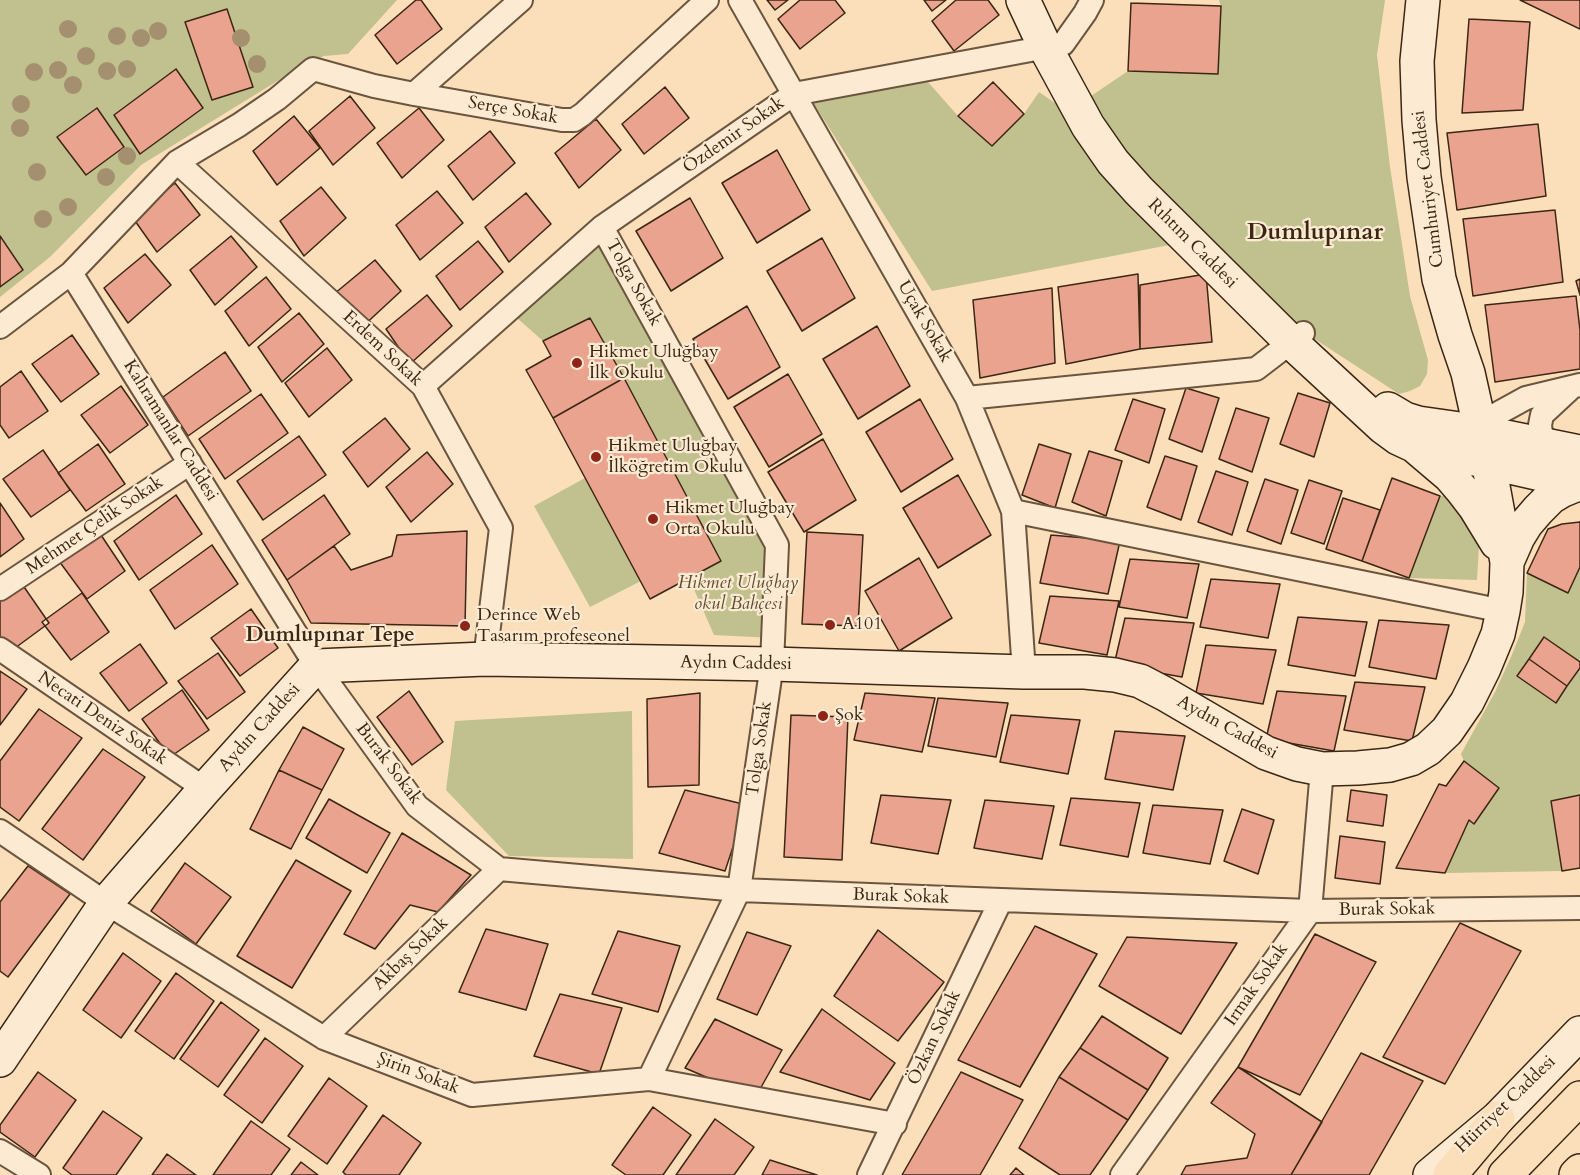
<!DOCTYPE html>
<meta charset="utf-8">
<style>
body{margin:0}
canvas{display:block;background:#fadfba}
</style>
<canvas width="1580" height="1175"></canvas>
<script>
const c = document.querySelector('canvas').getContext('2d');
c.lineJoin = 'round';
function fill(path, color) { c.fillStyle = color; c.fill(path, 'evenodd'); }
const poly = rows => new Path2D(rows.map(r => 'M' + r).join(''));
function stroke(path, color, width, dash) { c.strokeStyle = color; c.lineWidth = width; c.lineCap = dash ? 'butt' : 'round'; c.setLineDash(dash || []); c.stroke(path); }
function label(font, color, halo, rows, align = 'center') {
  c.font = font + ' Cardo,serif'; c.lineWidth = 4.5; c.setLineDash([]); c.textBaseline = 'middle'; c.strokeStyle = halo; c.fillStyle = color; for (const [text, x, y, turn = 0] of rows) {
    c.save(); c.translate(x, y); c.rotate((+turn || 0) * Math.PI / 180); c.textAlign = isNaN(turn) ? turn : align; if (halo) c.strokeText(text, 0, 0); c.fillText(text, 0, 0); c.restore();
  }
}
const green = poly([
 [0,0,397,0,348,54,324,56,305,64,141,165,50,257,0,297],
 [1219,0,1385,0,1377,55,1390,167,1410,296,1428,360,1427,374,1420,386,1410,391,1399,394,1304,332,1199,230,1144,174,1120,144,1091,96,1128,71,1218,74,1221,6],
 [928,82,958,116,992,146,1024,114,1039,92,1088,126,1190,241,932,291,811,99],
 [602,227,777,545,773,638,714,635,689,578,721,560,590,318,543,341,508,310],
 [585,478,641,581,590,607,534,506],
 [1453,495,1479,545,1477,580,1409,578,1440,496],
 [1580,567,1580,662,1544,637,1517,676,1556,703,1580,668,1580,795,1551,801,1562,871,1445,873,1469,820,1475,823,1499,789,1464,761,1461,754,1495,692,1511,657,1525,622,1527,573,1568,593],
 [632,711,633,859,509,856,446,790,455,721]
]);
const building = poly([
 [416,0,421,0,442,29,397,64,375,35,416,0],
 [767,0,788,0,775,10,767,0],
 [800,0,835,0,845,13,800,49,778,19,800,0],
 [924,0,946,0,932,11,924,0],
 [956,0,988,0,999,15,954,51,932,21,956,0],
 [1520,0,1580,0,1580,29,1520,0],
 [1131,3,1221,6,1218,74,1128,71,1131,3],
 [227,9,253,87,212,100,185,22,227,9],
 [1469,19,1530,22,1523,110,1462,113,1469,19],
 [176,69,203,108,140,154,114,115,176,69],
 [993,82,1024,114,992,146,958,116,993,82],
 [665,87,689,118,644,154,622,124,665,87],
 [350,96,375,128,333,165,309,131,350,96],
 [97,108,124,147,86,175,57,137,97,108],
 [419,108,444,140,402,178,377,143,419,108],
 [294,116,320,148,277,185,253,151,294,116],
 [596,119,621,150,579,188,555,153,596,119],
 [1538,124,1546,196,1457,210,1447,133,1538,124],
 [490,131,515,163,473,200,448,166,490,131],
 [777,150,810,210,757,243,722,183,777,150],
 [175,183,200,215,157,252,133,218,175,183],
 [321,187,346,218,304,256,280,221,321,187],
 [437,191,463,223,420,260,396,225,437,191],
 [526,193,551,224,509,262,485,227,526,193],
 [690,198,723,258,671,291,636,231,690,198],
 [1555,210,1563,282,1473,296,1463,219,1555,210],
 [0,236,23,270,0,287,0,236],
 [231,236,257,267,215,305,190,270,231,236],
 [822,238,855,298,802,331,767,271,822,238],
 [478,241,503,272,460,310,436,276,478,241],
 [145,254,171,285,128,323,104,288,145,254],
 [375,260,401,291,360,329,334,294,375,260],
 [1138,274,1140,349,1066,364,1058,287,1138,274],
 [1206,274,1212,342,1140,349,1140,285,1206,274],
 [266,277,291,309,249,346,225,311,266,277],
 [1580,279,1580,295,1576,281,1580,279],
 [1052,288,1055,363,980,378,973,300,1052,288],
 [427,295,452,326,410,364,386,329,427,295],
 [1576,296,1580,330,1580,369,1495,382,1485,305,1576,296],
 [747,306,780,367,728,399,693,339,747,306],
 [299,313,324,344,282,382,258,347,299,313],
 [590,318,624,378,553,418,526,370,551,356,543,341,590,318],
 [877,326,910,386,858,419,823,359,877,326],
 [72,335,99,374,61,402,32,364,72,335],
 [327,348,352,380,309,417,285,383,327,348],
 [225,352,251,391,188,436,163,397,225,352],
 [21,371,48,411,9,438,0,425,0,387,21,371],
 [788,374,822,434,769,467,734,407,788,374],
 [624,378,721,561,650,599,553,418,624,378],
 [121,386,148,425,110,453,81,415,121,386],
 [1186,388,1219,398,1202,452,1169,439,1186,388],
 [1298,393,1330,403,1314,457,1280,444,1298,393],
 [261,394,288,433,225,479,199,439,261,394],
 [920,399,953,459,901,492,866,432,920,399],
 [1133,399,1165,409,1149,463,1115,450,1133,399],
 [1236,408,1269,418,1252,472,1219,459,1236,408],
 [385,418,410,449,368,487,343,452,385,418],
 [299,436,326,475,263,520,237,481,299,436],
 [823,439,856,500,804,532,768,472,823,439],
 [98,444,125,484,86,511,58,473,98,444],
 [1039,444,1071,454,1055,508,1022,495,1039,444],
 [43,450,70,490,31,517,3,479,43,450],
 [1089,451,1122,461,1106,516,1072,502,1089,451],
 [427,452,453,484,411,522,386,487,427,452],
 [1165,456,1197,466,1181,520,1147,507,1165,456],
 [1216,471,1248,482,1232,535,1198,522,1216,471],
 [958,475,991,535,938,568,903,508,958,475],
 [1392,478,1440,496,1409,578,1362,561,1392,478],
 [1265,479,1298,490,1281,544,1247,531,1265,479],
 [1309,480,1342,491,1324,544,1291,533,1309,480],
 [176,495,202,534,139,580,114,541,176,495],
 [324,495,350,534,287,580,262,540,324,495],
 [1343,498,1380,510,1362,561,1326,549,1343,498],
 [0,503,24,539,0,557,0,503],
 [1580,522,1580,567,1568,593,1527,573,1548,529,1562,524,1580,522],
 [467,531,465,626,311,623,287,580,334,546,351,570,392,556,397,535,467,531],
 [99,532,125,571,87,599,59,561,99,532],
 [807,532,863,535,858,626,802,624,807,532],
 [1051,535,1120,541,1108,594,1040,583,1051,535],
 [212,545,238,584,175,629,150,590,212,545],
 [919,558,952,618,899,651,865,591,919,558],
 [1130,559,1199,564,1187,618,1119,607,1130,559],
 [1211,579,1280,584,1268,638,1200,627,1211,579],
 [22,584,49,623,11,651,0,637,0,600,22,584],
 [82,593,109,632,71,660,42,622,82,593],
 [1050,596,1119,601,1107,655,1039,643,1050,596],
 [251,609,278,648,240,676,211,638,251,609],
 [1298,617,1367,622,1355,676,1288,665,1298,617],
 [1125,618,1194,623,1182,677,1114,665,1125,618],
 [1379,620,1449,625,1436,679,1369,667,1379,620],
 [1544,637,1580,662,1580,668,1567,686,1529,659,1544,637],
 [140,644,167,683,129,711,100,673,140,644],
 [1206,645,1276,650,1263,704,1196,693,1206,645],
 [218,653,245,692,207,719,178,681,218,653],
 [1529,659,1567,686,1556,703,1517,676,1529,659],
 [0,671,27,689,0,725,0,671],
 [1355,682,1425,687,1412,741,1344,730,1355,682],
 [182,690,209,730,170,757,142,719,182,690],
 [409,691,443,742,412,765,377,717,409,691],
 [1277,691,1346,696,1334,751,1266,739,1277,691],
 [700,693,699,785,648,787,647,699,700,693],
 [865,693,935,698,922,752,854,740,865,693],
 [938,698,1008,703,996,757,928,746,938,698],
 [39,709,82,738,19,821,0,807,0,761,39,709],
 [791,715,848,717,842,860,784,857,791,715],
 [1011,715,1080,720,1068,774,1000,762,1011,715],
 [303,727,344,749,322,790,279,770,303,727],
 [1115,731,1185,736,1173,790,1105,779,1115,731],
 [103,749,145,777,83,860,42,829,103,749],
 [1464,761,1499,788,1474,824,1469,820,1445,873,1396,868,1439,784,1446,786,1464,761],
 [279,770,322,790,291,849,250,829,279,770],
 [685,790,747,805,725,871,659,853,685,790],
 [1351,790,1387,795,1383,826,1347,821,1351,790],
 [881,795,951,800,938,854,871,843,881,795],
 [1580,795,1580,868,1562,871,1551,801,1580,795],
 [1071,798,1140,803,1128,857,1060,845,1071,798],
 [329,799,390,833,367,873,306,838,329,799],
 [985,800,1054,806,1042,859,974,848,985,800],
 [1153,805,1223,810,1210,864,1143,853,1153,805],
 [1242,809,1274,820,1258,874,1224,861,1242,809],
 [402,833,471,875,438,912,410,905,375,949,344,934,402,833],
 [1340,836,1385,842,1380,884,1335,878,1340,836],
 [296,860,351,891,292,988,237,956,296,860],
 [185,863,231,897,196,944,151,911,185,863],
 [28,866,70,894,8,977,0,971,0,902,28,866],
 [1460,923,1521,951,1445,1084,1383,1057,1460,923],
 [1035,926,1097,954,1020,1087,958,1060,1035,926],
 [486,929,548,944,526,1010,459,992,486,929],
 [878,930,944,982,898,1041,834,996,878,930],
 [618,931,680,946,658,1012,592,994,618,931],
 [747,932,791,946,757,1015,717,999,747,932],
 [1315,934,1376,962,1300,1095,1238,1067,1315,934],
 [1127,937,1237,943,1181,1034,1099,986,1127,937],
 [123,953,161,981,121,1038,83,1010,123,953],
 [176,973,214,1001,174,1059,135,1031,176,973],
 [560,994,622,1008,599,1074,534,1056,560,994],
 [221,1002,259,1030,218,1087,180,1059,221,1002],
 [822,1009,895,1063,870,1100,780,1072,822,1009],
 [1102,1016,1168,1058,1148,1090,1080,1048,1102,1016],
 [715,1019,782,1050,755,1098,685,1068,715,1019],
 [265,1038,303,1066,262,1123,224,1095,265,1038],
 [1080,1048,1148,1090,1128,1120,1059,1077,1080,1048],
 [1361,1053,1423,1081,1369,1175,1291,1175,1361,1053],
 [1238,1067,1322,1122,1291,1175,1181,1175,1186,1166,1247,1158,1255,1134,1211,1103,1238,1067],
 [38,1072,76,1100,35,1157,0,1132,0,1125,38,1072],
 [961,1072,1023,1100,980,1175,902,1175,961,1072],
 [1059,1077,1128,1120,1090,1175,1060,1175,1019,1148,1059,1077],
 [329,1078,367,1106,327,1164,288,1136,329,1078],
 [653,1107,691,1135,663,1175,626,1175,612,1165,653,1107],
 [103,1111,142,1138,116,1175,72,1175,63,1168,103,1111],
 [383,1115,421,1143,399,1175,346,1175,343,1172,383,1115],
 [715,1119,754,1147,734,1175,676,1175,715,1119],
 [251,1121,290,1149,271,1175,213,1175,251,1121],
 [167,1154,196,1175,152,1175,167,1154],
 [770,1160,817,1175,762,1175,770,1160],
 [301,1162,318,1175,291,1175,301,1162],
 [1016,1168,1024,1175,1010,1175,1016,1168]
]);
const street = poly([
 [740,0,967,398,1013,511,1024,672],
 [414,94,521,0],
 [177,162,423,386,501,528,485,659],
 [602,227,777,545,772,664,739,890,649,1079],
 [71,273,177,162,239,125,277,99,313,69,374,86,414,94,562,120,574,120,583,114,707,0],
 [0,327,71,273,316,666,417,806,499,869,739,890,1001,900,1310,911,1580,908],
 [423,386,602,227,794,94,1063,44,1085,13,1092,0],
 [967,398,1256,369,1303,333],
 [1481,432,1488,421,1495,415,1526,398,1580,385],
 [1550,445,1541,433,1540,425,1542,415,1571,388],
 [1013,511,1503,611],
 [0,589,190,463],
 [0,649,205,789],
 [0,831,106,903,324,1038,472,1095,649,1079,895,1124],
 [324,1038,499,869],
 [0,1151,39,1175],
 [869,1175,1001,900],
 [1122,1175,1310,911,1322,769]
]);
const secondary = poly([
 [1023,0,1045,47,1088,126,1113,162,1139,191,1291,342,1383,427,1398,438,1413,445,1580,483],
 [1388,409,1405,419,1418,423,1481,432,1580,452],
 [1417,448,1450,476,1462,490,1475,507,1497,543],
 [1507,562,1518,537,1526,524,1538,510,1551,497,1561,491,1580,483],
 [0,1060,106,903,205,789,316,666,485,659,772,664,1024,672,1085,672,1115,675,1140,681,1165,694,1266,753,1297,764,1322,769,1358,768,1390,765,1411,759,1428,749,1447,731,1467,702,1484,668,1498,634,1503,611,1506,592,1507,562,1492,481,1468,373,1455,335,1439,279,1424,177,1419,120,1417,61,1423,0],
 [1430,1175,1498,1118,1580,1033]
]);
const highway = poly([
 [1450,1175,1498,1118],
 [1505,1175,1580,1098],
 [1576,1175,1580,1171]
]);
const trees = [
 [68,29],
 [158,31],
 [117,36],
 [141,38],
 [241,38],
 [86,56],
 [257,64],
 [127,69],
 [58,70],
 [107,71],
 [34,72],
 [73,85],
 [21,104],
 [20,128],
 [127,156],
 [37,172],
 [106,177],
 [68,207],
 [43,219]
];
const markers = [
 [577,363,6,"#8f2418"],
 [596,457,6,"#8f2418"],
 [653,519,6,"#8f2418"],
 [830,625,6,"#8f2418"],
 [465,626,6,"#8f2418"],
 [823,716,6,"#8f2418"]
];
const streetNames = [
 ["Serçe Sokak",513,111,10],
 ["Özdemir Sokak",734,136,-35],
 ["Cumhuriyet Caddesi",1429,189,-97],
 ["Rıhtım Caddesi",1192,244,45],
 ["Tolga Sokak",633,283,61],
 ["Uçak Sokak",924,322,60],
 ["Erdem Sokak",382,349,43],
 ["Kahramanlar Caddesi",170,431,58],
 ["Mehmet Çelik Sokak",95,526,-34],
 ["Aydın Caddesi",736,664,1],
 ["Necati Deniz Sokak",102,719,34],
 ["Aydın Caddesi",260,728,-48],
 ["Aydın Caddesi",1227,728,29],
 ["Tolga Sokak",760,749,-82],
 ["Burak Sokak",388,764,53],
 ["Burak Sokak",901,897,2],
 ["Burak Sokak",1387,910,-1],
 ["Akbaş Sokak",411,954,-44],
 ["Irmak Sokak",1257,985,-55],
 ["Özkan Sokak",935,1038,-65],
 ["Şirin Sokak",418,1074,21],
 ["Hürriyet Caddesi",1506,1105,-44]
];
const poiNames = [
 ["Hikmet Uluğbay",589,353],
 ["İlk Okulu",589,374],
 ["Hikmet Uluğbay",608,447],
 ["İlköğretim Okulu",608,468],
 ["Hikmet Uluğbay",665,509],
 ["Orta Okulu",665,530],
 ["Derince Web",477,616],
 ["Tasarım profeseonel",477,637],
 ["A101",842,625],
 ["Şok",835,716]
];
const parkNames = [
 ["Hikmet Uluğbay",738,584],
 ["okul Bahçesi",738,605]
];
const quarterNames = [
 ["Dumlupınar Tepe",330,636]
];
const districtNames = [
 ["Dumlupınar",1315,233]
];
fill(green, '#c0c18e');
fill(building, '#e9a38e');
stroke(building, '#3c2714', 1.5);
stroke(street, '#6c553e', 26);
stroke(secondary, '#3c2714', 36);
stroke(highway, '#3c2714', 36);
stroke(street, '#fcead2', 22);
stroke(secondary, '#fcead2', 33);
stroke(highway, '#fadfba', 33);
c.fillStyle = '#a48f6f';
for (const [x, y] of trees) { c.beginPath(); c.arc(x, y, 9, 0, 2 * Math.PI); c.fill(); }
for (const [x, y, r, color] of markers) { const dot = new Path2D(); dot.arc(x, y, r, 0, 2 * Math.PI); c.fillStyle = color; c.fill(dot); stroke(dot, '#fcead2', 2); }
label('18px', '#3c2714', '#fcead2', streetNames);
label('18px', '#3c2714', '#fcead2', poiNames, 'left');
label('italic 18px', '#5d4e32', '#fcead2', parkNames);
label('bold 21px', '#3c2714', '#fcead2', quarterNames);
label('bold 24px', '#3c2714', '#fcead2', districtNames);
</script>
